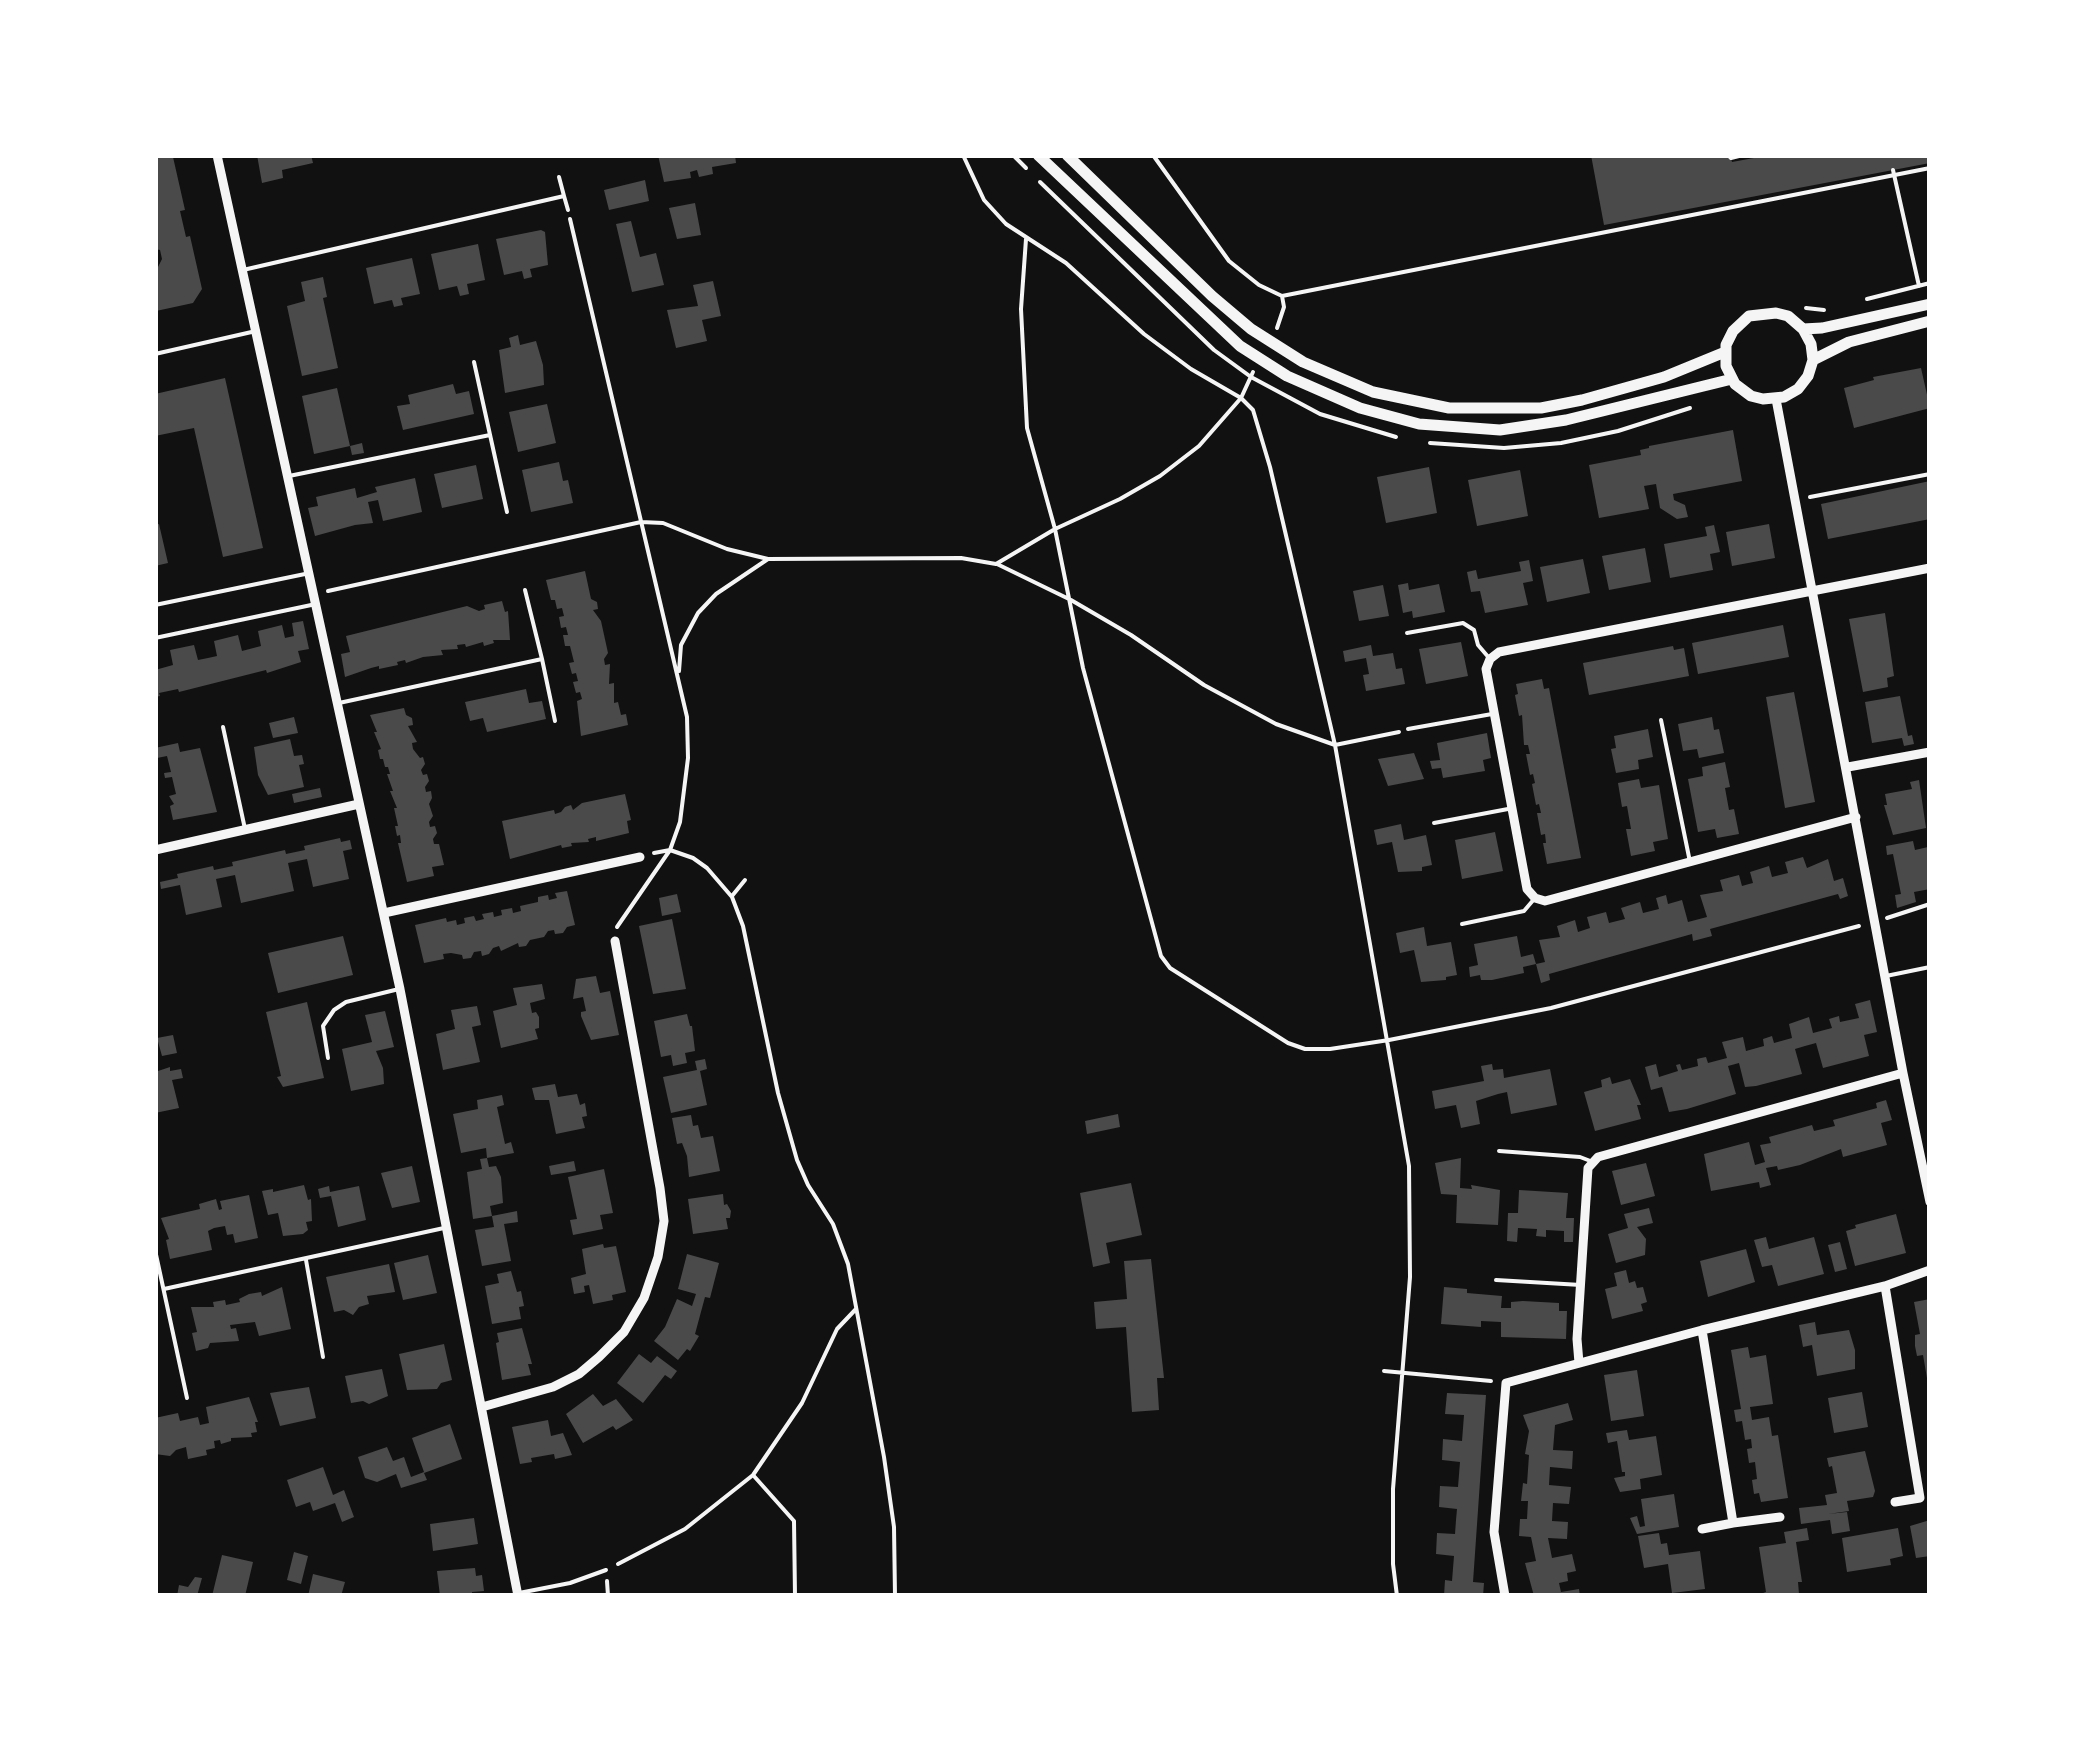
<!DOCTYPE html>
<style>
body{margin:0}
#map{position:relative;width:2085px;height:1751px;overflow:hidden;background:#111;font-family:"DejaVu Sans",sans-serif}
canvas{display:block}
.frame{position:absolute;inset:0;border:158px solid #fff;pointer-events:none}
</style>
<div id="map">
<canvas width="2085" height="1751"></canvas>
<div class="frame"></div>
</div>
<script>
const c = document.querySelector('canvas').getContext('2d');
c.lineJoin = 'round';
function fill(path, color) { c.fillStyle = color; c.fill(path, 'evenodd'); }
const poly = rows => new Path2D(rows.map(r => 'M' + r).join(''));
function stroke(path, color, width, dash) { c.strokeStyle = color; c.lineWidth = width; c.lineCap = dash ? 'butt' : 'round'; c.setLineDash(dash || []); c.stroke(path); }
const building = poly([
 [155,155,173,157,185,210,180,211,186,237,190,236,202,289,193,303,156,311,155,273,162,259,160,250,155,249],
 [257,155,311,155,313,163,282,170,283,178,262,183],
 [658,155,735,155,736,163,712,167,713,174,699,177,697,170,690,172,691,178,664,182],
 [1591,155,1730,155,1732,162,1770,155,1930,155,1930,163,1604,225],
 [645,180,649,201,609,210,604,190],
 [695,203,701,235,677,239,669,208],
 [631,221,640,257,656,253,664,285,632,292,616,224],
 [541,230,545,232,548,265,530,269,532,277,524,279,522,271,504,275,496,239],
 [478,244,485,280,467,284,469,294,460,296,457,286,439,290,431,254],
 [412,258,420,294,401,298,403,305,394,307,392,300,374,304,366,268],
 [323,277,327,297,323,298,338,368,302,376,287,306,305,301,301,282],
 [713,281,721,316,702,320,707,341,676,348,667,310,698,306,693,285],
 [518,335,520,345,536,341,543,365,544,385,505,393,499,350,511,347,509,338],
 [1921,368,1930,408,1854,428,1844,388,1874,380,1873,377],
 [225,378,263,548,223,557,194,428,155,436,155,394],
 [453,384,456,394,469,391,474,414,403,430,397,406,410,404,408,395],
 [337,388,350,446,362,443,364,453,352,455,350,446,314,454,302,396],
 [547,404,556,443,518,452,509,412],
 [1733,430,1742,481,1673,494,1674,500,1685,505,1688,517,1677,519,1660,508,1656,484,1644,486,1649,509,1599,518,1589,465,1641,455,1640,450,1649,448,1649,446],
 [559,462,563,481,568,480,573,503,531,512,522,470],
 [476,465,483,499,442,508,434,474],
 [1429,467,1437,513,1386,523,1377,477],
 [1520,470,1528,516,1477,526,1468,480],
 [415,478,422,512,383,521,378,500,368,502,373,523,355,525,315,536,308,508,318,506,316,497,355,488,357,498,377,492,375,487],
 [1930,481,1930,519,1828,539,1821,504],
 [159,524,168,563,155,566,155,525],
 [1769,524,1775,558,1732,566,1726,532],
 [1714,525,1720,552,1710,554,1713,570,1670,578,1664,544,1707,536,1705,527],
 [1645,548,1651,582,1609,590,1602,556],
 [1583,559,1590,593,1547,602,1540,567],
 [1529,560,1533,581,1523,583,1528,605,1485,613,1480,591,1471,592,1467,572,1476,570,1478,579,1521,571,1519,562],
 [585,571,591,599,597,602,598,609,593,610,601,621,608,653,604,659,605,665,610,664,609,684,614,683,614,703,618,702,621,715,626,714,628,725,581,736,577,701,582,699,580,692,576,693,573,682,578,681,576,673,572,674,569,663,574,662,570,646,565,646,563,635,568,635,566,627,561,628,559,617,564,616,562,608,557,609,555,600,551,600,546,580],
 [1408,583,1409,590,1439,584,1445,612,1413,618,1412,611,1403,613,1398,585],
 [1383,585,1389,616,1359,621,1353,591],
 [502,601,505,612,508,611,510,640,493,640,494,643,484,646,483,642,466,647,465,644,457,645,458,649,441,650,443,655,423,657,406,663,405,660,397,662,398,665,379,669,379,666,371,668,345,677,341,654,350,652,346,636,467,606,479,611,485,609,484,605],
 [1885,613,1894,676,1887,678,1888,687,1863,692,1849,619],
 [303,621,309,649,298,651,301,662,267,673,266,670,179,692,178,689,159,693,160,696,155,697,155,670,173,665,170,650,194,645,198,660,208,658,217,656,214,641,238,635,242,651,261,646,258,631,282,625,285,638,294,636,292,623],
 [1783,625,1789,657,1698,674,1692,643],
 [1461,642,1468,676,1426,684,1419,649],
 [1371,645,1373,656,1393,653,1396,669,1402,668,1405,684,1366,691,1363,675,1369,674,1366,658,1345,662,1343,651],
 [1673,646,1674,650,1684,648,1689,676,1589,695,1583,663],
 [1542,679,1544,689,1549,688,1581,858,1547,864,1543,843,1546,843,1545,834,1541,835,1537,813,1541,813,1539,804,1536,805,1532,784,1535,783,1533,774,1530,775,1526,754,1530,754,1528,745,1524,745,1522,715,1519,716,1515,695,1518,694,1516,684],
 [526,689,529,703,542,701,546,719,487,732,483,718,470,721,465,702],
 [1794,692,1815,802,1785,808,1766,697],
 [1900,696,1908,736,1912,735,1914,744,1904,746,1902,738,1872,743,1865,702],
 [404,708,406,715,412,718,413,725,408,726,417,742,412,743,413,749,420,758,423,757,425,764,421,770,423,775,427,774,429,781,425,787,426,792,431,791,432,798,429,804,433,816,429,822,430,827,435,826,437,833,433,839,434,844,439,844,444,865,432,867,434,876,407,882,398,843,401,843,400,835,397,836,395,826,398,826,394,808,397,808,390,791,393,791,387,774,390,774,388,767,385,767,383,759,380,759,378,750,381,749,374,732,377,732,370,715],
 [294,717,298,733,273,738,269,723],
 [1712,717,1714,730,1719,729,1724,753,1699,758,1697,749,1683,751,1678,724],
 [1648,729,1653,757,1638,760,1639,769,1616,773,1611,749,1616,748,1614,736],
 [1487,733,1491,758,1483,760,1485,771,1443,778,1441,768,1432,769,1430,761,1440,760,1437,743],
 [290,739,294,756,302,755,304,764,299,765,304,787,268,795,258,775,254,747],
 [178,743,180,752,200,748,217,812,173,820,170,806,174,804,169,796,176,794,172,777,165,778,164,773,171,772,167,756,157,758,155,748],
 [1414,753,1424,779,1388,786,1378,759],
 [1725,762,1730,787,1725,788,1729,810,1734,809,1739,834,1717,838,1715,829,1698,832,1688,779,1703,776,1702,767],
 [1639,779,1641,788,1659,785,1668,839,1653,842,1655,851,1631,856,1626,829,1631,829,1627,806,1622,807,1618,783],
 [1919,780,1926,828,1893,835,1884,805,1887,805,1885,794,1912,789,1910,782],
 [320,788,322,797,294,803,292,794],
 [625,794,631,820,627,821,629,833,596,841,596,837,588,839,589,842,571,843,572,846,562,848,561,845,510,859,502,821,554,810,555,814,561,812,565,807,571,805,573,810,582,803],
 [1401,824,1404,840,1426,835,1432,865,1422,867,1422,871,1398,872,1392,842,1377,845,1374,830],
 [1495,832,1503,871,1462,879,1455,840],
 [340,838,341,842,350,840,352,849,343,851,349,879,313,887,307,859,288,863,294,891,241,903,235,875,216,879,222,907,186,915,180,885,161,889,160,882,178,878,177,874,213,866,214,870,233,866,232,862,285,850,286,854,305,850,304,846],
 [1913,841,1915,850,1928,847,1930,889,1914,892,1916,902,1897,908,1895,895,1901,894,1893,854,1887,855,1886,846],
 [1803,857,1807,868,1828,859,1834,881,1843,878,1848,896,1840,899,1838,894,1710,929,1712,936,1693,941,1692,934,1549,974,1550,980,1541,983,1536,964,1545,962,1539,940,1560,937,1557,926,1575,920,1578,932,1590,928,1587,917,1606,912,1609,923,1625,919,1621,908,1640,902,1643,913,1659,909,1656,898,1666,895,1668,904,1682,900,1688,922,1707,917,1700,895,1723,891,1720,880,1739,875,1742,886,1749,884,1753,883,1750,872,1769,866,1772,877,1788,873,1785,862],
 [567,891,575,925,567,927,563,933,555,934,554,930,548,931,544,937,530,940,526,946,519,947,518,943,501,951,499,946,493,948,489,954,482,956,481,951,474,952,471,958,463,959,462,955,451,953,443,954,444,959,424,963,415,925,446,918,447,922,456,920,457,925,465,923,464,918,474,916,476,921,484,919,482,914,493,912,494,917,502,915,501,910,512,908,513,913,521,911,520,906,538,902,538,897,548,895,549,900,557,898,555,893],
 [677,894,681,912,662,916,659,898],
 [672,919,686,989,653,994,639,926],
 [1424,927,1427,946,1451,942,1457,975,1446,977,1446,980,1421,982,1414,950,1400,953,1396,933],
 [343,936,353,975,278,993,268,953],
 [1517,936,1521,957,1533,954,1536,964,1523,967,1524,973,1492,980,1481,980,1480,975,1470,977,1469,967,1478,965,1474,944],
 [596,976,600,993,610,991,619,1035,591,1040,581,1016,581,1012,586,1011,583,997,573,999,576,979],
 [542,984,545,999,530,1003,532,1013,536,1012,539,1017,539,1028,535,1029,538,1039,501,1048,493,1011,517,1005,513,988],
 [1870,1000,1877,1032,1864,1035,1869,1056,1823,1068,1816,1043,1805,1046,1795,1049,1802,1074,1756,1086,1745,1087,1739,1063,1728,1066,1736,1094,1687,1109,1669,1112,1662,1087,1651,1090,1645,1067,1656,1064,1659,1077,1678,1071,1676,1065,1680,1064,1682,1070,1698,1066,1697,1059,1701,1058,1706,1057,1708,1063,1727,1058,1722,1042,1743,1037,1746,1051,1764,1046,1763,1039,1772,1036,1774,1043,1792,1038,1789,1024,1809,1017,1813,1033,1832,1028,1829,1019,1839,1016,1840,1022,1859,1018,1855,1004],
 [307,1002,324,1078,283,1087,277,1077,281,1076,266,1012],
 [477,1006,481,1025,472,1027,480,1062,443,1070,436,1034,455,1029,451,1010],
 [385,1011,394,1047,376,1051,383,1068,384,1084,351,1091,342,1049,372,1042,365,1015],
 [687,1014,690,1026,692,1026,695,1051,685,1053,687,1063,673,1066,671,1055,661,1057,654,1021],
 [173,1035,177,1053,162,1056,157,1038],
 [705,1059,707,1069,700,1071,707,1105,671,1113,663,1077,697,1070,695,1061],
 [1492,1064,1493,1070,1503,1069,1504,1078,1550,1069,1557,1105,1511,1114,1507,1092,1498,1094,1476,1101,1480,1124,1461,1128,1456,1105,1435,1109,1432,1091,1484,1081,1481,1066],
 [170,1067,170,1071,181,1069,183,1078,172,1080,179,1108,155,1113,155,1072],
 [1610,1077,1612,1084,1630,1079,1641,1105,1637,1105,1641,1119,1595,1131,1584,1092,1602,1087,1601,1080],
 [555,1084,558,1097,577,1094,580,1105,585,1103,587,1116,582,1117,585,1128,556,1134,549,1100,535,1100,532,1088],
 [502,1095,504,1105,497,1107,505,1144,511,1142,514,1153,487,1158,486,1148,461,1153,453,1114,478,1109,477,1100],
 [1886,1100,1892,1120,1881,1123,1887,1145,1843,1157,1841,1149,1800,1165,1778,1170,1777,1166,1766,1168,1771,1185,1760,1188,1759,1182,1711,1191,1704,1154,1749,1142,1755,1165,1765,1162,1760,1145,1771,1143,1769,1137,1812,1125,1814,1131,1835,1126,1833,1120,1877,1108,1876,1103],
 [1118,1114,1120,1127,1087,1134,1085,1121],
 [691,1115,693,1126,698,1125,701,1138,713,1136,720,1171,689,1177,687,1156,682,1143,677,1144,672,1118],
 [487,1158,489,1167,496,1166,501,1177,503,1203,490,1206,492,1216,473,1219,467,1172,482,1169,480,1159],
 [1461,1158,1460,1188,1472,1189,1471,1185,1500,1190,1498,1225,1456,1223,1457,1195,1441,1194,1435,1163],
 [574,1161,576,1171,551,1175,549,1166],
 [1646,1163,1655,1196,1621,1205,1612,1171],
 [412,1166,420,1202,392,1208,381,1173],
 [604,1169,613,1213,600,1215,603,1229,573,1235,570,1220,577,1219,568,1177],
 [1131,1183,1142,1235,1106,1243,1110,1263,1093,1267,1080,1193],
 [304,1185,308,1200,311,1199,312,1221,306,1222,308,1230,303,1234,283,1236,278,1213,268,1215,262,1191,273,1189,273,1192],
 [329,1186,330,1192,359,1186,366,1220,338,1227,331,1196,320,1198,318,1189],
 [1519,1190,1568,1193,1566,1218,1574,1218,1573,1242,1564,1242,1564,1231,1546,1230,1546,1237,1536,1236,1537,1229,1518,1228,1517,1242,1507,1241,1508,1213,1518,1213],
 [723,1194,724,1205,727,1204,731,1211,730,1218,726,1218,728,1229,693,1234,688,1199],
 [249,1195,258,1238,235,1243,233,1234,227,1235,225,1226,214,1228,208,1231,212,1250,170,1259,166,1240,169,1239,161,1218,200,1209,199,1204,216,1199,219,1210,222,1209,220,1201],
 [1649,1208,1653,1223,1637,1227,1646,1239,1645,1255,1616,1263,1608,1234,1628,1228,1624,1214],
 [517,1211,518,1222,504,1224,511,1261,482,1266,475,1230,494,1227,492,1216],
 [1896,1214,1906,1253,1855,1266,1846,1231,1856,1228,1855,1225],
 [1766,1237,1769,1249,1814,1237,1824,1274,1778,1286,1772,1265,1762,1267,1754,1240],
 [1840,1242,1847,1269,1835,1272,1828,1245],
 [603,1244,604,1248,616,1246,626,1292,612,1295,613,1300,593,1304,589,1285,584,1286,585,1292,574,1294,571,1278,586,1274,582,1249],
 [1746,1249,1755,1282,1708,1297,1700,1261],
 [687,1254,719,1263,710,1298,705,1297,695,1334,699,1336,690,1351,687,1349,678,1360,654,1341,665,1327,677,1299,692,1306,696,1294,678,1289],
 [428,1255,437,1293,403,1300,394,1263],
 [1151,1259,1164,1378,1157,1378,1159,1410,1132,1412,1126,1327,1096,1329,1094,1302,1127,1299,1124,1261],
 [389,1264,395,1292,367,1296,369,1304,359,1307,353,1315,344,1310,334,1312,326,1277],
 [1626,1270,1629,1283,1635,1281,1637,1288,1643,1287,1647,1302,1641,1304,1643,1311,1612,1319,1605,1289,1617,1286,1614,1273],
 [511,1271,517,1292,521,1291,524,1306,519,1307,521,1319,492,1324,485,1286,499,1283,497,1274],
 [282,1287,291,1329,259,1336,255,1322,230,1325,231,1329,236,1328,239,1341,210,1343,208,1348,196,1351,192,1333,197,1332,191,1307,214,1307,213,1302,225,1300,226,1305,240,1302,239,1299,249,1294,261,1292,262,1296],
 [1444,1287,1467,1289,1467,1293,1502,1296,1501,1308,1511,1308,1511,1302,1523,1301,1559,1303,1559,1311,1567,1311,1566,1339,1501,1337,1501,1322,1481,1321,1481,1327,1441,1324],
 [1930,1299,1930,1384,1928,1384,1923,1355,1917,1356,1915,1346,1915,1335,1920,1334,1914,1302],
 [1815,1322,1817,1335,1849,1330,1855,1350,1855,1369,1817,1376,1812,1345,1803,1347,1799,1325],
 [522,1328,532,1364,528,1364,531,1375,502,1380,496,1343,499,1342,497,1333],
 [444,1344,452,1380,441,1383,437,1389,407,1390,399,1354],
 [1748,1347,1750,1358,1766,1355,1773,1404,1750,1407,1752,1420,1769,1417,1772,1436,1778,1435,1788,1498,1761,1502,1759,1493,1754,1494,1752,1480,1757,1479,1755,1462,1749,1463,1747,1449,1752,1448,1751,1439,1745,1440,1742,1421,1736,1422,1734,1410,1741,1409,1731,1350],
 [639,1354,651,1363,657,1356,677,1371,671,1379,665,1375,643,1403,617,1383],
 [382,1369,388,1396,369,1404,363,1401,351,1403,345,1376],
 [1637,1370,1644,1416,1611,1421,1604,1375],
 [309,1387,316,1418,280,1426,270,1393],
 [1862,1392,1868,1427,1834,1433,1828,1398],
 [1447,1393,1486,1395,1473,1582,1484,1583,1483,1596,1444,1596,1445,1580,1452,1581,1454,1556,1436,1554,1437,1533,1455,1534,1456,1520,1457,1509,1439,1507,1440,1486,1458,1487,1460,1462,1442,1460,1443,1439,1462,1441,1464,1415,1445,1414],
 [593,1394,603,1406,616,1399,633,1420,616,1430,613,1426,583,1443,566,1414],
 [249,1397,258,1422,255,1422,257,1432,251,1433,252,1437,231,1438,231,1441,221,1444,220,1440,214,1441,215,1448,206,1450,207,1455,188,1459,186,1447,176,1450,170,1456,155,1454,155,1418,178,1413,180,1421,198,1417,200,1425,209,1423,206,1407],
 [1568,1403,1573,1420,1555,1425,1553,1450,1573,1451,1572,1469,1550,1467,1549,1485,1571,1487,1569,1504,1553,1503,1552,1521,1568,1522,1567,1539,1548,1538,1552,1558,1572,1554,1576,1571,1567,1573,1568,1581,1559,1583,1561,1592,1579,1589,1580,1596,1534,1596,1525,1563,1536,1561,1531,1537,1519,1536,1520,1519,1527,1519,1528,1501,1521,1501,1523,1483,1527,1484,1529,1455,1525,1454,1529,1431,1523,1415],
 [548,1420,551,1436,563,1433,572,1455,555,1459,554,1454,531,1458,532,1462,520,1464,512,1427],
 [450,1424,462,1459,424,1473,427,1480,401,1488,396,1474,377,1482,365,1478,358,1457,387,1447,393,1461,404,1457,411,1477,424,1472,412,1438],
 [1627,1430,1629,1440,1656,1436,1662,1475,1640,1479,1641,1489,1620,1492,1614,1478,1625,1476,1625,1472,1622,1472,1617,1441,1608,1443,1606,1433],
 [1865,1451,1875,1491,1873,1497,1847,1501,1849,1511,1828,1514,1847,1512,1850,1531,1832,1534,1830,1520,1801,1524,1799,1508,1827,1505,1825,1495,1837,1493,1832,1466,1829,1467,1827,1458],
 [323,1467,333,1495,344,1490,354,1517,342,1522,335,1503,313,1511,310,1502,296,1507,287,1480],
 [1674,1494,1679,1527,1637,1534,1630,1518,1637,1516,1640,1527,1645,1526,1641,1499],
 [474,1518,478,1544,433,1551,430,1524],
 [1930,1520,1930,1556,1916,1558,1910,1526],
 [1807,1528,1809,1540,1796,1542,1802,1582,1798,1582,1799,1594,1755,1596,1766,1592,1759,1547,1786,1543,1784,1532],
 [1898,1528,1903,1556,1890,1559,1891,1565,1847,1572,1842,1538],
 [1659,1533,1661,1544,1667,1543,1669,1555,1700,1551,1705,1589,1672,1593,1668,1564,1644,1568,1638,1536],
 [294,1552,308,1556,301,1584,287,1580],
 [222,1555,253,1562,245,1596,212,1596],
 [475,1568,476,1576,482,1575,484,1591,472,1592,472,1596,440,1596,437,1571],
 [313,1574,345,1582,341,1596,308,1596],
 [195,1577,202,1578,197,1596,177,1596,179,1585,188,1587]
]);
const path = poly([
 [963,155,984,200,1006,224,1066,263,1144,334,1191,369,1241,398,1253,410,1270,467,1335,745,1409,1166,1410,1277,1393,1489,1393,1564,1397,1596],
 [1013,155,1026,168],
 [1153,155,1229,261,1259,285,1282,296,1930,168],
 [1728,155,1731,158,1743,155],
 [1893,170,1919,286],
 [1040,182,1214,350,1251,377,1320,414,1396,437],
 [570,219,687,717,688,758,680,822,670,850,617,927],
 [1026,239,1021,309,1027,428,1055,529,1083,668,1161,956,1170,968,1288,1043,1305,1049,1330,1049,1389,1040,1551,1008,1859,926],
 [1867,299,1930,283],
 [1806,308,1824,310],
 [1277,328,1284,307,1282,296],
 [1430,443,1504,448,1561,443,1618,431,1690,408],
 [1810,497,1930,474],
 [997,564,1071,600,1131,635,1204,685,1276,724,1335,745,1399,732],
 [328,591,641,522,663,523,727,549,768,559,961,558,996,564,1055,529,1120,499,1160,476,1199,446,1241,398,1253,372],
 [679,671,681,645,698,613,716,594,768,559],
 [654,853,670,850,693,858,707,868,732,897,743,926,778,1093,797,1160,808,1185,833,1224,848,1264,884,1457,894,1527,895,1596],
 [732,896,745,880],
 [1887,918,1930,904],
 [1384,1371,1491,1381],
 [753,1475,794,1521,795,1596],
 [618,1564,685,1529,753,1475,802,1403,837,1329,856,1309],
 [607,1581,608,1596]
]);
const service = poly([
 [564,196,568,210],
 [243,270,564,196,559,177],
 [155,354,256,331],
 [474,362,507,512],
 [289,476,490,435],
 [525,590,542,659],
 [155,605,305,574],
 [1407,633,1463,623,1474,630,1478,645,1490,659],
 [155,638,316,604],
 [339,703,542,659,555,721],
 [1661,720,1690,862],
 [223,727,245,829],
 [1408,729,1492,714],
 [1434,823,1508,809],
 [1462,924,1524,911,1535,898],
 [1886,976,1930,967],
 [328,1058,323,1026,334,1010,346,1002,399,989],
 [1499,1151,1580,1157,1593,1162],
 [155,1250,187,1398],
 [306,1260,323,1357],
 [1496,1280,1581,1285],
 [164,1289,444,1228],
 [519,1593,570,1583,606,1570]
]);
const minor = poly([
 [217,155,400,989,518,1596],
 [1776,399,1903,1073,1930,1202],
 [1848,767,1930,752],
 [1856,817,1545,901,1535,898,1527,889,1486,669,1490,659,1499,652,1930,568],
 [155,850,359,804],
 [384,913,640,857],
 [1885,1286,1930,1270],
 [1702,1330,1733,1523,1702,1529],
 [1579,1363,1577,1339,1588,1168,1598,1157,1903,1073],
 [482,1407,553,1387,579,1374,599,1357,624,1332,644,1298,658,1257,664,1221,660,1188,615,941],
 [1733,1523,1780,1517],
 [1505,1596,1494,1532,1506,1383,1702,1330,1885,1286,1920,1498,1895,1502]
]);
const tertiary = poly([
 [1038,155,1240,346,1287,376,1360,408,1419,424,1500,430,1566,420,1732,379],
 [1067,155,1212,296,1251,329,1303,362,1373,392,1449,408,1541,408,1582,400,1664,377,1725,352],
 [1803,329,1811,344,1813,360,1808,376,1798,389,1784,397,1763,399,1751,396,1735,384,1726,366,1726,345,1733,331,1749,316,1776,313,1788,316,1803,329,1822,328,1930,304],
 [1813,360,1849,342,1930,321]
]);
fill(building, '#4a4a4a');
stroke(path, '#f5f5f5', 4);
stroke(service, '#f5f5f5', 4);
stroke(minor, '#f5f5f5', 9);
stroke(tertiary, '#f5f5f5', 11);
</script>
